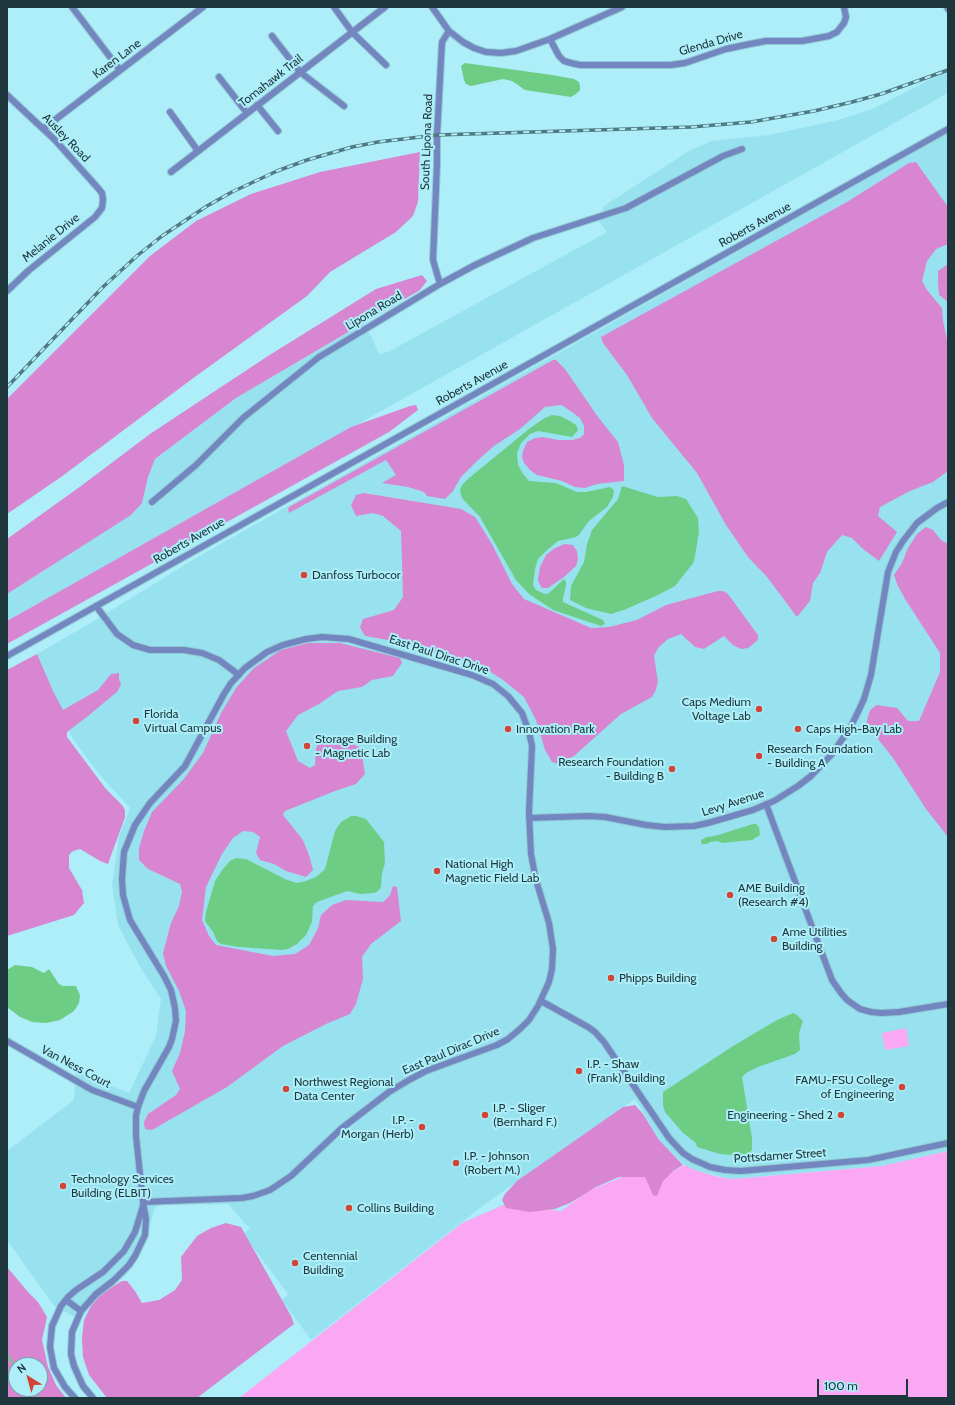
<!DOCTYPE html>
<style>
body{margin:0}
#map{position:relative;width:955px;height:1405px;overflow:hidden;background:#adeef9;font-family:Cabin,sans-serif}
canvas{display:block}
.frame{position:absolute;inset:0;border:8px solid #1d373c;pointer-events:none}
.north{position:absolute;left:8px;top:1357px;width:40px;height:40px;box-sizing:border-box;background:#adeef9;border:1px solid #73a5ad;border-radius:50%;rotate:323deg;font-size:11px;font-weight:700;line-height:16px;text-align:center;color:#1d373c}
.north::after{content:'';display:block;margin:auto;width:14px;height:18px;background:#d24536;clip-path:polygon(50% 0,100% 100%,50% 72%,0 100%)}
.scale{position:absolute;left:817px;top:1379px;width:91px;height:18px;box-sizing:border-box;border:2px solid #1d373c;border-top:0;padding-left:5px;font-size:12px;line-height:14px;white-space:nowrap;color:#1d373c;-webkit-text-stroke:3px #adeef9;paint-order:stroke}
</style>
<div id="map">
<canvas width="955" height="1405"></canvas>
<div class="frame"></div>
<div class="north">N</div>
<div class="scale">100 m</div>
</div>
<script>
const c = document.querySelector('canvas').getContext('2d');
c.lineJoin = 'round';
function fill(path, color) { c.fillStyle = color; c.fill(path, 'evenodd'); }
const poly = rows => new Path2D(rows.map(r => 'M' + r).join(''));
function stroke(path, color, width, dash) { c.strokeStyle = color; c.lineWidth = width; c.lineCap = dash ? 'butt' : 'round'; c.setLineDash(dash || []); c.stroke(path); }
function label(font, color, halo, rows, align = 'center') {
  c.font = font + ' Cabin,sans-serif'; c.lineWidth = 4; c.setLineDash([]); c.textBaseline = 'middle'; c.strokeStyle = halo; c.fillStyle = color; for (const [text, x, y, turn = 0] of rows) {
    c.save(); c.translate(x, y); c.rotate((+turn || 0) * Math.PI / 180); c.textAlign = isNaN(turn) ? turn : align; if (halo) c.strokeText(text, 0, 0); c.fillText(text, 0, 0); c.restore();
  }
}
const built = poly([
 [948,70,948,93,7,621,7,594,42,572,148,477,155,459,236,398,363,324,372,338,379,354,388,352,607,232,599,222,604,206,689,151,711,141,770,135,838,120,875,108],
 [948,133,948,1151,882,1166,730,1179,695,1170,685,1165,661,1143,635,1099,485,1204,311,1340,282,1300,288,1294,243,1234,250,1229,228,1204,161,1205,155,1207,145,1243,136,1261,126,1275,92,1302,81,1320,55,1307,7,1240,7,1151,74,1100,76,1072,129,1093,156,1036,161,999,140,967,118,925,112,885,119,836,130,808,99,774,73,739,63,719,37,654,89,624,194,559]
]);
const green = poly([
 [906,1028,909,1046,885,1050,882,1033],
 [948,1151,948,1398,239,1398,462,1223,503,1205,561,1211,588,1191,635,1172,655,1180,685,1165,695,1170,715,1176,730,1179,745,1178,882,1166]
]);
const forest = poly([
 [420,152,418,202,413,216,396,232,330,272,307,296,192,379,61,477,7,514,7,399,150,256,196,221,251,194,320,172],
 [916,162,948,207,948,244,936,249,927,261,922,281,927,290,942,308,943,321,948,344,948,471,933,482,910,491,880,507,878,516,897,532,879,561,863,549,852,538,842,535,827,552,820,573,813,583,810,601,797,617,767,577,748,557,726,525,697,473,652,418,627,375,603,343,601,337,847,202,909,163],
 [948,264,948,302,939,295,938,282,938,271],
 [422,275,427,281,420,290,236,398,155,459,148,477,142,503,131,515,7,594,7,539,81,486,150,434,268,356,376,289],
 [553,360,556,360,565,369,598,417,618,442,624,465,624,481,597,484,585,488,575,487,562,481,537,475,530,470,524,463,522,457,523,451,527,442,535,438,543,437,558,440,572,440,580,438,584,434,584,426,580,418,562,405,545,407,520,429,494,446,477,461,461,477,453,491,445,499,427,496,424,492,408,487,382,483,396,475,386,460,289,513,288,508,291,506],
 [416,405,418,410,389,432,7,644,7,621,351,427,410,406],
 [364,493,461,509,475,517,492,544,512,584,524,599,591,628,609,627,637,620,666,605,718,591,723,591,728,594,758,635,758,640,748,648,741,649,733,645,724,636,704,649,695,647,681,634,668,639,658,648,654,656,658,682,655,692,652,697,621,714,574,756,559,764,552,762,545,750,536,720,524,697,503,680,481,666,393,641,365,636,360,627,363,619,394,610,403,597,401,531,383,516,373,513,356,516,351,505,356,495],
 [926,527,933,530,941,540,948,544,948,837,926,809,893,758,866,724,870,710,877,705,897,708,908,721,919,721,940,672,940,653,905,599,897,584,894,575,902,563,908,548,917,534],
 [565,544,573,545,577,551,578,559,576,566,564,577,548,588,542,588,539,583,538,579,540,567,546,555,555,548],
 [308,643,340,643,400,658,402,663,393,676,372,680,362,687,338,691,319,704,298,715,286,731,298,761,310,768,315,765,316,749,320,738,331,736,347,741,361,748,365,774,356,784,335,791,285,811,283,815,303,840,310,858,313,870,306,877,286,871,274,864,260,860,256,853,260,837,253,832,243,831,233,838,222,854,206,887,202,920,209,936,216,945,273,956,295,954,309,945,318,928,321,915,332,905,346,900,383,902,390,895,393,886,397,887,401,921,371,944,362,957,363,979,356,1004,350,1014,326,1024,283,1046,227,1087,152,1130,145,1129,144,1122,148,1114,176,1095,180,1089,172,1071,180,1053,185,1031,186,1011,179,991,166,966,163,953,171,923,179,906,182,891,180,884,148,869,139,860,139,848,144,831,152,812,183,780,203,753,221,713,236,688,254,668,281,650],
 [37,654,53,691,63,710,98,690,111,674,119,673,119,679,121,685,117,692,88,716,67,732,67,737,106,789,122,805,125,810,125,817,108,864,100,861,80,849,73,851,69,855,69,868,82,890,84,903,74,915,7,936,7,670],
 [635,1105,643,1114,659,1140,683,1165,673,1171,663,1181,657,1196,653,1195,645,1177,619,1177,596,1187,570,1203,555,1209,530,1212,506,1208,502,1200,505,1194,517,1181,623,1107],
 [226,1223,241,1227,291,1316,294,1324,197,1398,107,1398,89,1375,83,1357,82,1338,84,1320,91,1306,101,1294,122,1281,127,1281,135,1291,142,1303,159,1300,175,1290,182,1280,181,1257,197,1236,211,1228],
 [7,1267,28,1292,38,1302,47,1317,42,1340,48,1367,56,1385,66,1398,7,1398],
 [16,1365,40,1365,40,1389,16,1389]
]);
const water = poly([
 [465,63,552,75,574,79,579,82,580,86,580,90,576,94,571,97,525,90,512,81,503,79,471,86,466,84,464,80,461,66],
 [552,415,560,416,570,421,576,425,578,430,572,437,538,431,530,434,521,443,517,453,518,465,523,474,529,481,556,483,577,492,586,492,610,487,614,490,613,497,607,507,589,521,578,536,572,538,558,541,546,551,538,559,535,569,533,585,536,590,545,594,549,593,564,579,566,582,566,586,563,598,563,602,603,620,605,624,601,626,553,610,529,594,516,580,480,517,462,498,460,490,462,485,469,478,529,429,543,419],
 [622,486,658,497,677,496,686,499,698,518,699,532,694,562,675,586,658,595,624,610,611,614,586,608,570,600,571,586,584,562,587,544,592,530,618,499],
 [351,816,356,816,366,819,384,842,385,863,382,873,381,887,378,891,374,893,360,894,347,891,317,902,313,906,312,922,306,935,297,944,288,949,282,950,239,947,221,944,217,941,213,932,205,921,206,912,215,881,223,869,230,861,236,858,246,859,287,880,297,883,306,881,316,877,325,869,335,831,341,822],
 [753,824,756,824,759,827,760,835,752,840,722,843,718,841,710,842,707,844,702,844,701,842,701,840,707,837,715,836],
 [15,965,32,967,44,973,49,969,59,984,63,986,76,986,80,995,79,1003,74,1011,60,1020,46,1023,32,1022,20,1017,7,1007,7,970],
 [793,1013,797,1015,803,1021,799,1033,800,1050,795,1054,758,1067,746,1073,742,1077,752,1138,752,1150,749,1153,744,1155,733,1155,720,1154,697,1147,696,1143,683,1133,665,1112,663,1105,663,1092,733,1046,777,1020]
]);
const stream = poly([
 [7,1354,16,1368],
 [32,1389,39,1398]
]);
const minor = poly([
 [72,7,120,70],
 [334,7,352,32,386,65],
 [432,7,449,31,463,42,474,48,486,52,501,53,516,51,550,39,622,7],
 [947,7,948,9],
 [272,36,300,72,344,106],
 [550,39,559,56,564,61,571,63,580,65,671,65,685,63,726,49,750,44,766,41,802,41,829,36,837,32,844,23,846,17,844,7],
 [219,77,247,113],
 [7,95,55,140,97,187,102,193,103,200,102,208,95,217,28,271,7,291],
 [257,105,278,131],
 [170,112,198,151],
 [43,129,203,7],
 [171,172,385,7],
 [440,284,433,260,437,165,437,135,442,42,449,31],
 [152,502,196,465,243,418,319,357,440,284,475,265,533,238,626,208,723,156,742,149],
 [96,606,117,634,133,645,150,650,184,650,202,653,219,660,239,675],
 [7,656,948,129],
 [766,804,832,980,841,993,847,1000,860,1009,871,1012,881,1013,899,1012,948,1004],
 [529,818,589,816,605,817,646,825,665,827,694,826,708,823,753,810,774,801,798,786,811,776,832,754,850,728,858,712,864,699,871,675,888,572,896,552,903,541,917,523,937,508,948,502],
 [541,1001,588,1027,595,1032,604,1042,669,1138,683,1153,692,1159,710,1167,725,1170,741,1171,868,1160,948,1143],
 [7,1041,92,1090,138,1107],
 [66,1300,81,1311],
 [75,1398,65,1387,54,1368,50,1347,52,1326,61,1306,68,1297,76,1290,103,1272,124,1251,135,1232,143,1206],
 [93,1398,83,1386,74,1366,71,1354,72,1332,81,1311,96,1294,113,1281,129,1265,135,1256,145,1235,146,1219,143,1202,136,1136,136,1116,138,1107,144,1091,169,1047,172,1039,176,1021,175,1008,171,990,164,976,130,920,123,895,122,879,124,852,135,825,150,803,185,766,224,694,231,683,245,668,267,652,283,645,306,639,322,637,349,639,472,675,493,684,508,696,522,713,529,732,532,746,529,812,531,854,536,880,549,923,553,949,552,969,549,982,538,1006,529,1020,520,1029,508,1039,497,1045,426,1071,409,1080,389,1092,342,1128,291,1176,270,1190,253,1196,242,1198,143,1202]
]);
const rail = poly([
 [7,387,104,286,138,255,162,236,207,206,232,192,277,171,307,160,352,147,378,142,437,135,691,127,751,122,814,111,852,102,881,94,948,70]
]);
const markers = [
 [304,575,4,"#d24536"],
 [759,709,4,"#d24536"],
 [136,721,4,"#d24536"],
 [508,729,4,"#d24536"],
 [798,729,4,"#d24536"],
 [307,746,4,"#d24536"],
 [759,756,4,"#d24536"],
 [672,769,4,"#d24536"],
 [437,871,4,"#d24536"],
 [730,895,4,"#d24536"],
 [774,939,4,"#d24536"],
 [611,978,4,"#d24536"],
 [579,1071,4,"#d24536"],
 [902,1087,4,"#d24536"],
 [286,1089,4,"#d24536"],
 [485,1115,4,"#d24536"],
 [841,1115,4,"#d24536"],
 [422,1127,4,"#d24536"],
 [456,1163,4,"#d24536"],
 [63,1186,4,"#d24536"],
 [349,1208,4,"#d24536"],
 [295,1263,4,"#d24536"]
];
const streetNames = [
 ["Glenda Drive",711,43,-16],
 ["Karen Lane",117,59,-37],
 ["Tomahawk Trail",271,81,-38],
 ["Ausley Road",66,138,46],
 ["South Lipona Road",427,142,-88],
 ["Roberts Avenue",755,225,-29],
 ["Melanie Drive",51,238,-39],
 ["Lipona Road",374,311,-31],
 ["Roberts Avenue",472,383,-29],
 ["Roberts Avenue",189,541,-30],
 ["East Paul Dirac Drive",439,655,18],
 ["Levy Avenue",733,803,-18],
 ["East Paul Dirac Drive",451,1051,-23],
 ["Van Ness Court",76,1067,28],
 ["Pottsdamer Street",780,1156,-4]
];
const poiNames = [
 ["Danfoss Turbocor",312,575],
 ["Caps Medium",751,702,"right"],
 ["Voltage Lab",751,716,"right"],
 ["Florida",144,714],
 ["Virtual Campus",144,728],
 ["Innovation Park",516,729],
 ["Caps High-Bay Lab",806,729],
 ["Storage Building",315,739],
 ["- Magnetic Lab",315,753],
 ["Research Foundation",767,749],
 ["- Building A",767,763],
 ["Research Foundation",664,762,"right"],
 ["- Building B",664,776,"right"],
 ["National High",445,864],
 ["Magnetic Field Lab",445,878],
 ["AME Building",738,888],
 ["(Research #4)",738,902],
 ["Ame Utilities",782,932],
 ["Building",782,946],
 ["Phipps Building",619,978],
 ["I.P. - Shaw",587,1064],
 ["(Frank) Building",587,1078],
 ["FAMU-FSU College",894,1080,"right"],
 ["of Engineering",894,1094,"right"],
 ["Northwest Regional",294,1082],
 ["Data Center",294,1096],
 ["I.P. - Sliger",493,1108],
 ["(Bernhard F.)",493,1122],
 ["Engineering - Shed 2",833,1115,"right"],
 ["I.P. -",414,1120,"right"],
 ["Morgan (Herb)",414,1134,"right"],
 ["I.P. - Johnson",464,1156],
 ["(Robert M.)",464,1170],
 ["Technology Services",71,1179],
 ["Building (ELBIT)",71,1193],
 ["Collins Building",357,1208],
 ["Centennial",303,1256],
 ["Building",303,1270]
];
fill(built, '#98e2ef');
fill(green, '#faa8f3');
fill(forest, '#d886d2');
fill(water, '#6ecd84');
stroke(stream, '#6ecd84', 2);
stroke(minor, '#90c9d3', 8);
stroke(minor, '#7386bf', 6);
stroke(rail, '#517981', 3.5);
stroke(rail, '#adeef9', 2, [6]);
for (const [x, y, r, color] of markers) { const dot = new Path2D(); dot.arc(x, y, r, 0, 2 * Math.PI); c.fillStyle = color; c.fill(dot); stroke(dot, '#adeef9', 1.5); }
label('12px', '#1d373c', '#adeef9', streetNames);
label('12px', '#1d373c', '#adeef9', poiNames, 'left');
</script>
